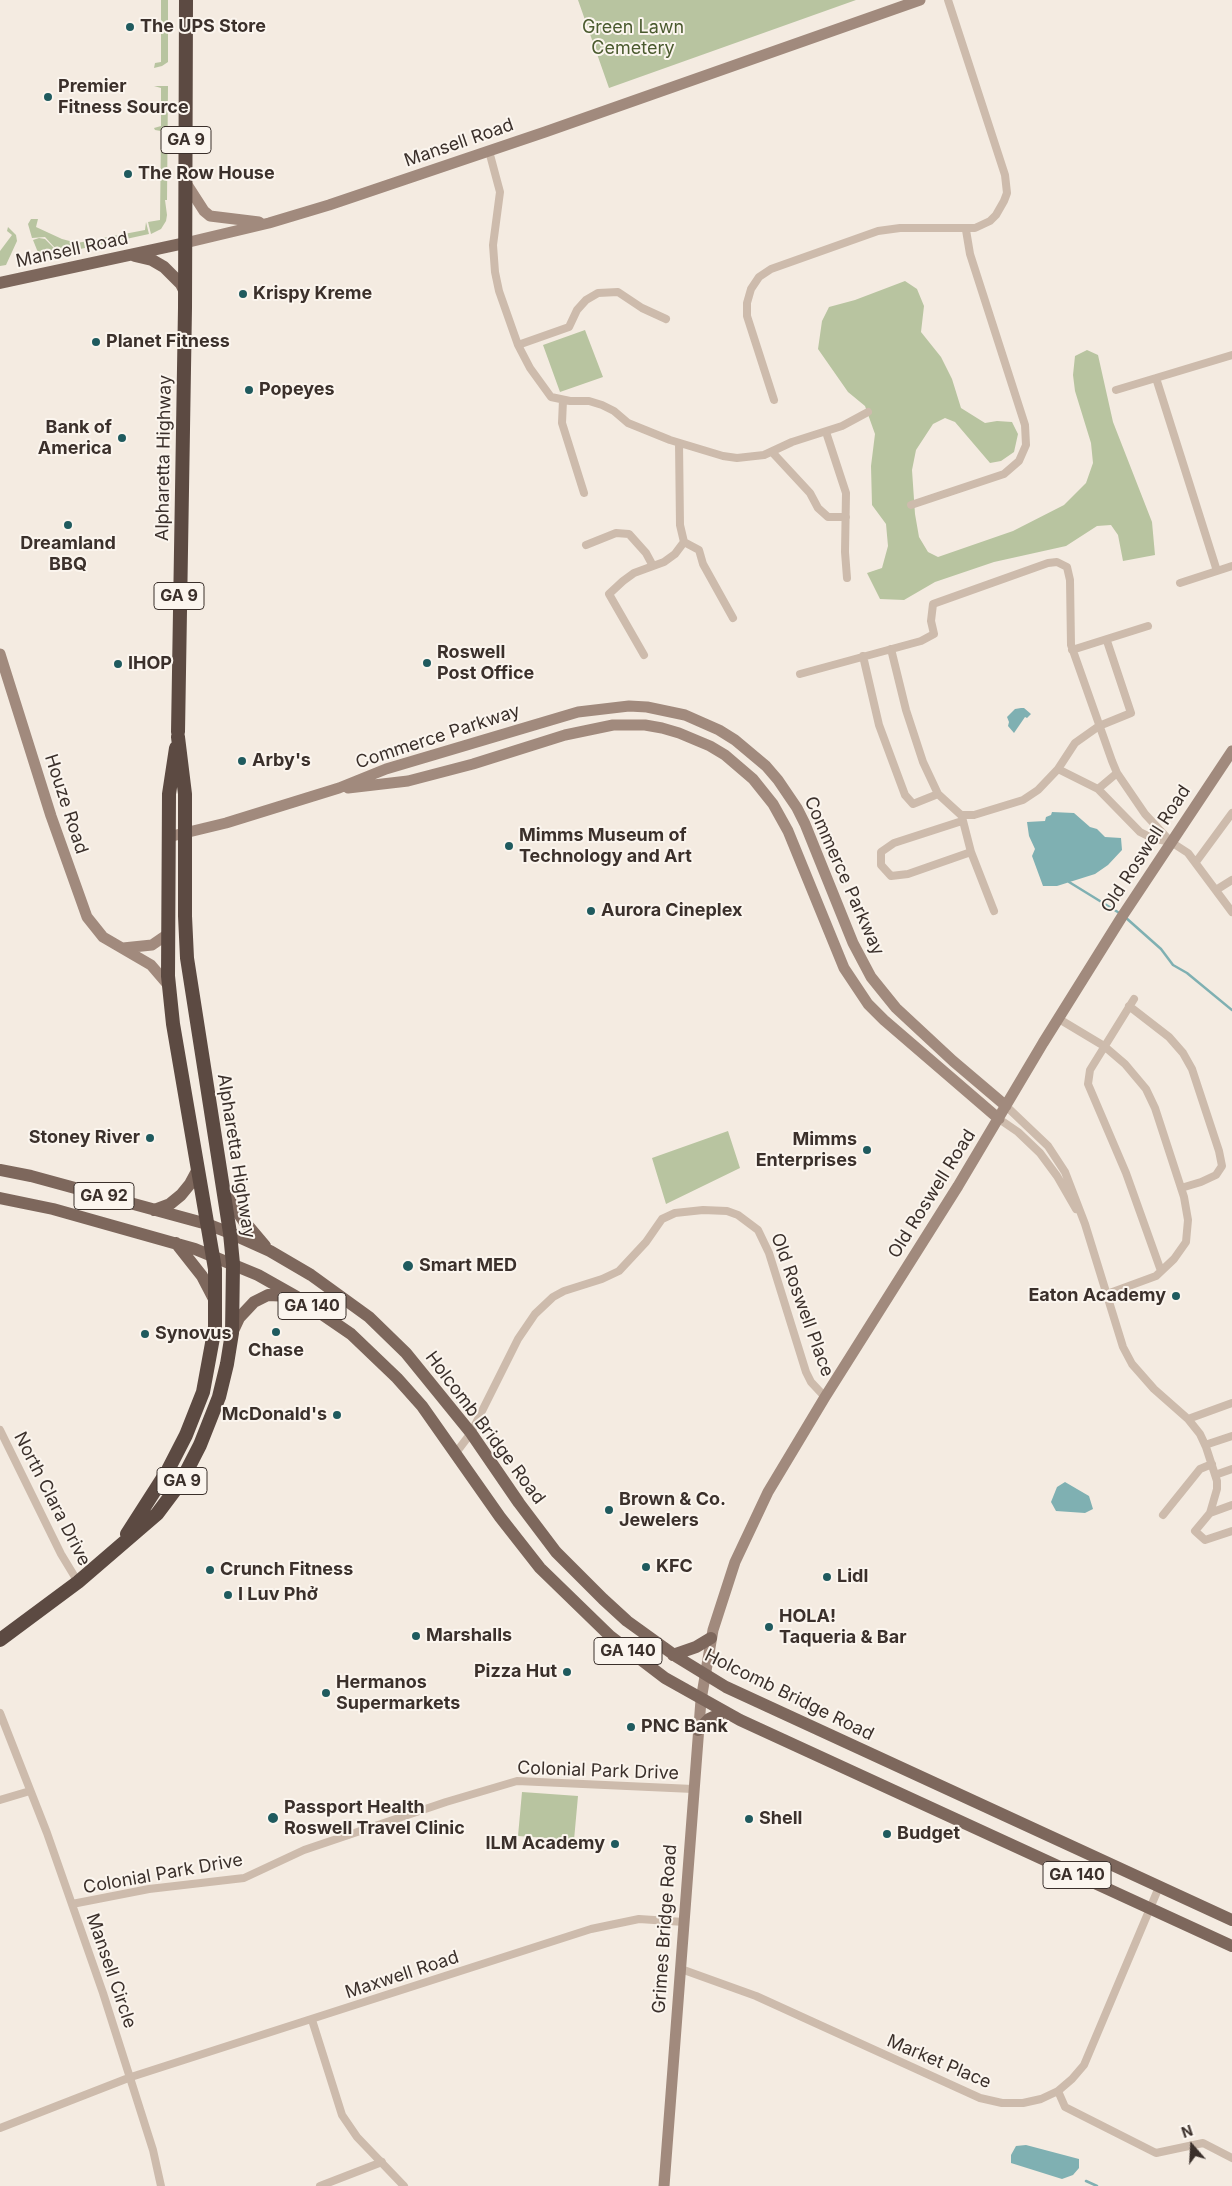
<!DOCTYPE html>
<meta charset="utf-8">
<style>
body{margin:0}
#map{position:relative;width:1232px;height:2186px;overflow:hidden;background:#f4ebe1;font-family:Inter,sans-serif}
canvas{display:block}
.north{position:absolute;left:1167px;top:2121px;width:50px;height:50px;-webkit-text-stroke:4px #fbf5ee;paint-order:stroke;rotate:341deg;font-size:14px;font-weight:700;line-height:20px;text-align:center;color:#3b302b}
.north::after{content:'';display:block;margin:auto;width:18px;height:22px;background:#3b302b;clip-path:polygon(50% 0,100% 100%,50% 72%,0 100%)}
</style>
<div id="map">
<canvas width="1232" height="2186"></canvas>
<div class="north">N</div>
</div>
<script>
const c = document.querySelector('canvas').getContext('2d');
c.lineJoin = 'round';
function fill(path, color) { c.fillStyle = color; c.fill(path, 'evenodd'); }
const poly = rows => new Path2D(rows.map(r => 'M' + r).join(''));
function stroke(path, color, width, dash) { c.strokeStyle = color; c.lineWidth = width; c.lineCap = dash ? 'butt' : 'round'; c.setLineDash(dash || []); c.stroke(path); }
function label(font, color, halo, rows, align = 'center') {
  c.font = font + ' Inter,sans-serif'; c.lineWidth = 4; c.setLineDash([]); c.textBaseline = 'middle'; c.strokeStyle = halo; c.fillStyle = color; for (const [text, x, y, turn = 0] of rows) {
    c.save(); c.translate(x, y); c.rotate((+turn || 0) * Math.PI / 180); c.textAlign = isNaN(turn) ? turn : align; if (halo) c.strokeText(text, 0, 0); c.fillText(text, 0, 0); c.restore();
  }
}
const green = poly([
 [161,0,168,0,168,62,162,66,154,68,155,63,161,62],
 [578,0,856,0,609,88],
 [154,86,168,86,167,200,165,200,167,215,166,221,161,229,151,234,148,222,160,220,161,131,155,130,154,128,161,126,161,88],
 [31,219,38,219,36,227,62,239,77,243,145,230,146,222,149,234,62,253,56,249,45,237,32,238,28,224],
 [8,227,16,235,17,241,6,265,0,266,0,251,12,235,7,231],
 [39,238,45,239,59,253,42,257,39,255,33,240],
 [905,281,917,289,924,306,921,332,941,357,952,379,961,408,985,423,997,421,1012,422,1018,434,1014,452,1001,461,990,463,955,422,945,418,933,424,916,450,912,470,915,514,919,537,928,552,938,557,1013,531,1064,505,1086,483,1093,463,1091,443,1075,391,1073,375,1075,356,1087,350,1098,355,1113,422,1152,522,1155,555,1123,561,1118,535,1111,525,1097,526,1066,546,994,562,935,582,904,600,880,599,867,573,882,568,888,546,886,524,872,505,871,466,875,434,865,406,848,392,818,349,822,321,829,307,855,300],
 [585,330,603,377,560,392,543,345],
 [728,1131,740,1168,666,1204,652,1158],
 [522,1792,578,1796,574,1840,518,1836]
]);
const water = poly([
 [1021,708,1024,708,1031,714,1027,718,1025,717,1014,733,1008,726,1009,722,1007,717,1015,709],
 [1052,812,1074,813,1090,827,1097,829,1105,837,1121,838,1122,850,1108,865,1095,874,1057,886,1043,886,1032,856,1035,849,1029,836,1027,822,1045,821,1046,817,1051,815],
 [1065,1482,1089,1496,1093,1509,1085,1513,1056,1511,1051,1502,1057,1487],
 [1026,2145,1079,2159,1079,2168,1073,2175,1062,2179,1011,2163,1011,2155,1016,2146]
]);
const stream = poly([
 [1069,882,1121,914],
 [1125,917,1161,949,1173,965,1187,973,1232,1010],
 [1086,2181,1097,2186]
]);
const street = poly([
 [489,151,500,192,493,245,495,272,499,291,518,345,530,368,551,397,570,401,589,401,602,405,614,411,628,423,670,440,723,456,737,458,764,455,792,442,842,426,868,412],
 [518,345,569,327,577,310,586,300,598,293,618,292,642,308,666,319],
 [1232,355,1156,378,1217,571,1232,566],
 [1116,390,1156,378],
 [563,400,562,423,584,493],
 [774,400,747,316,747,303,751,289,759,277,771,269,878,231,900,228,975,228,990,221,996,215,1004,201,1007,193,1005,175,948,0],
 [826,432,846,493,845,552,847,578],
 [772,452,810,493,818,508,828,517,846,517],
 [911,505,1004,474,1019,461,1026,445,1025,425,970,254,966,230],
 [684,542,699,550,703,564,733,618],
 [586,545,616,533,629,534,646,553,653,566],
 [1180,583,1217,571],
 [891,649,906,710,923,762,938,794,961,815,974,815,1023,800,1038,790,1058,769,1075,743,1099,726,1131,713,1107,641],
 [1072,650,1148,626],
 [644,655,609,594,623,581,634,573,664,562,675,554,684,542,680,525,679,443],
 [863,656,879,725,905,795,913,804,938,794],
 [800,674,921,641,934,634,931,621,933,604,1048,563,1057,562,1067,567,1070,580,1071,645,1112,761,1117,773,1145,814,1171,842],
 [1058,769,1098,789,1140,832,1152,838,1171,842,1188,853,1232,912],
 [1098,789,1117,773],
 [962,817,971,852,994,911],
 [962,821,894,843,881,852,881,865,891,876,908,874,971,852],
 [1196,862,1232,813],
 [1216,890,1232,880],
 [1134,999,1090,1070,1088,1084,1126,1173,1161,1271],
 [1129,1006,1169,1037,1183,1053,1192,1069,1219,1151,1222,1166,1216,1175,1201,1182,1181,1188],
 [1059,1019,1104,1046,1125,1064,1146,1089,1155,1108,1184,1197,1188,1220,1186,1242,1174,1259,1156,1276,1107,1294],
 [1006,1106,1048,1146,1065,1172,1085,1224,1123,1347,1132,1364,1154,1389,1188,1419,1200,1434,1206,1447,1217,1481,1217,1489,1210,1513,1195,1531,1205,1540,1232,1531],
 [999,1119,1018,1132,1040,1153,1057,1176,1076,1209],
 [1188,1419,1232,1403],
 [0,1430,61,1554,78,1582],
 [1205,1445,1232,1436],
 [455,1454,471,1433,518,1339,535,1314,553,1297,564,1291,602,1279,619,1271,646,1242,662,1219,675,1213,703,1210,727,1211,738,1215,758,1230,769,1253,806,1372,811,1382,825,1397],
 [1215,1475,1232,1469],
 [1210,1513,1232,1505],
 [1163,1515,1200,1469,1212,1464],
 [0,1713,47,1833,103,1993,153,2150,161,2186],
 [0,1800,30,1791],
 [72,1904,149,1889,244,1878,304,1850,446,1802,517,1781,693,1789],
 [681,1969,756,1996,980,2098,1002,2103,1023,2103,1041,2099,1058,2091,1072,2079,1084,2065,1159,1887],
 [312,2020,342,2115,357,2137,404,2186],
 [1058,2091,1065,2107,1156,2153,1203,2143,1232,2158],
 [0,2128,131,2077,591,1929,639,1919,684,1922],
 [320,2186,382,2162]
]);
const secondary = poly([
 [186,183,204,211,210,216,259,222],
 [185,243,269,223,329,205,545,132,920,0],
 [0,654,51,816,87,917,103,937,151,965,169,986],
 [348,788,408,781,473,764,565,735,613,725,645,725,662,728,679,733,710,746,725,755,753,779,773,804,788,831,844,968,868,1004,884,1020,999,1119],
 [168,837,226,823,339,788,386,769,578,712,629,706,647,707,685,715,719,730,735,740,766,766,778,780,797,808,805,824,853,943,871,977,896,1008,953,1061,1006,1106],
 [123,948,152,945,168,934],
 [664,2186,701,1700,713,1630,735,1562,768,1492,825,1397,958,1186,1043,1043,1123,915,1232,751]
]);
const primary = poly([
 [135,256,152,260,164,267,181,284,185,292],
 [0,283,185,243],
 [0,1170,31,1176,207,1224,230,1233,270,1251,311,1275,369,1317,406,1353,471,1433,519,1503,556,1552,603,1599,627,1621,677,1657,726,1687,1232,1920],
 [224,1192,243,1220,265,1246],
 [0,1198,53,1209,195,1249,258,1275,297,1297,351,1334,397,1378,422,1406,500,1517,540,1568,610,1636,665,1678,740,1720,1232,1946],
 [154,1210,170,1204,181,1195,190,1184,198,1169],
 [176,1243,202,1276,215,1301],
 [232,1333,239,1318,254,1302,268,1295,291,1296],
 [673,1655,696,1647,711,1638],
 [698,1730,709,1719,724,1712]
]);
const highway = poly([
 [178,732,185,308,186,0],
 [127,1534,168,1470,186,1435,203,1392,215,1327,215,1269,173,1024,168,976,169,794,176,748],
 [0,1640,78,1582,157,1514,181,1482,200,1445,219,1397,227,1364,232,1333,233,1264,230,1233,187,958,185,916,185,794,178,737]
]);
const markers = [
 [130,27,5,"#1f5a5e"],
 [48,97,5,"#1f5a5e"],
 [128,174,5,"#1f5a5e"],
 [243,294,5,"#1f5a5e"],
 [96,342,5,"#1f5a5e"],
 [249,390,5,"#1f5a5e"],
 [122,438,5,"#1f5a5e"],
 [68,525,5,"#1f5a5e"],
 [427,663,5,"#1f5a5e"],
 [118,664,5,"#1f5a5e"],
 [242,761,5,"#1f5a5e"],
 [509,846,5,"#1f5a5e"],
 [591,911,5,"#1f5a5e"],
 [150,1138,5,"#1f5a5e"],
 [867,1150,5,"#1f5a5e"],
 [408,1266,6,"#1f5a5e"],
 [1176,1296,5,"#1f5a5e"],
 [276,1332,5,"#1f5a5e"],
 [145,1334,5,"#1f5a5e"],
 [337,1415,5,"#1f5a5e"],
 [609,1510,5,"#1f5a5e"],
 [646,1567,5,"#1f5a5e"],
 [210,1570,5,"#1f5a5e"],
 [827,1577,5,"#1f5a5e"],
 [228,1595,5,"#1f5a5e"],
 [769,1627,5,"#1f5a5e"],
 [416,1636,5,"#1f5a5e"],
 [567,1672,5,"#1f5a5e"],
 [326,1693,5,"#1f5a5e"],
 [631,1727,5,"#1f5a5e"],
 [273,1818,6,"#1f5a5e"],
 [749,1819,5,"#1f5a5e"],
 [887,1834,5,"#1f5a5e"],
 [615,1844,5,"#1f5a5e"]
];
const shields = [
 [186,140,50],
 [179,596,50],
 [104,1196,60],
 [312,1306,68],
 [182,1481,50],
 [628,1651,68],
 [1077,1875,68]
];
const shieldNames = [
 ["GA 9",186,140],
 ["GA 9",179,596],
 ["GA 92",104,1196],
 ["GA 140",312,1306],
 ["GA 9",182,1481],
 ["GA 140",628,1651],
 ["GA 140",1077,1875]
];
const poiNames = [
 ["The UPS Store",140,27],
 ["Premier",58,87],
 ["Fitness Source",58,108],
 ["The Row House",138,174],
 ["Krispy Kreme",253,294],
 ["Planet Fitness",106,342],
 ["Popeyes",259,390],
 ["Bank of",112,428,"right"],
 ["America",112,449,"right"],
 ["Dreamland",68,544,"center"],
 ["BBQ",68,565,"center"],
 ["Roswell",437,653],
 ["Post Office",437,674],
 ["IHOP",128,664],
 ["Arby's",252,761],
 ["Mimms Museum of",519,836],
 ["Technology and Art",519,857],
 ["Aurora Cineplex",601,911],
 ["Stoney River",140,1138,"right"],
 ["Mimms",857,1140,"right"],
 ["Enterprises",857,1161,"right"],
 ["Smart MED",419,1266],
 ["Eaton Academy",1166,1296,"right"],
 ["Synovus",155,1334],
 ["Chase",276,1351,"center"],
 ["McDonald's",327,1415,"right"],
 ["Brown & Co.",619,1500],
 ["Jewelers",619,1521],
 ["KFC",656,1567],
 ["Crunch Fitness",220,1570],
 ["Lidl",837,1577],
 ["I Luv Phở",238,1595],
 ["HOLA!",779,1617],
 ["Taqueria & Bar",779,1638],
 ["Marshalls",426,1636],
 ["Pizza Hut",557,1672,"right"],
 ["Hermanos",336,1683],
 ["Supermarkets",336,1704],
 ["PNC Bank",641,1727],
 ["Passport Health",284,1808],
 ["Roswell Travel Clinic",284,1829],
 ["Shell",759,1819],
 ["Budget",897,1834],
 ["ILM Academy",605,1844,"right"]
];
const parkNames = [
 ["Green Lawn",633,28],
 ["Cemetery",633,49]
];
const streetNames = [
 ["Mansell Road",459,143,-19],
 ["Mansell Road",72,250,-12],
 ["Alpharetta Highway",164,458,-89],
 ["Commerce Parkway",438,737,-18],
 ["Houze Road",66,804,72],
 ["Old Roswell Road",1146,849,-57],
 ["Commerce Parkway",844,876,66],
 ["Alpharetta Highway",236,1156,81],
 ["Old Roswell Road",932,1194,-58],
 ["Old Roswell Place",802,1305,70],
 ["Holcomb Bridge Road",485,1428,53],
 ["North Clara Drive",52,1499,63],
 ["Holcomb Bridge Road",789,1695,26],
 ["Colonial Park Drive",598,1771,2],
 ["Colonial Park Drive",163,1874,-10],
 ["Grimes Bridge Road",665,1929,-86],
 ["Mansell Circle",111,1971,71],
 ["Maxwell Road",402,1975,-18],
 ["Market Place",939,2062,23]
];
fill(green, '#b8c4a0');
fill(water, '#7fb0b2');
stroke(stream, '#7fb0b2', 2.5);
stroke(street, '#cdbbac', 8);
stroke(secondary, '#a18a7d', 11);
stroke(primary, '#7d675c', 12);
stroke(highway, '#5c4a42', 14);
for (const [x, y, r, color] of markers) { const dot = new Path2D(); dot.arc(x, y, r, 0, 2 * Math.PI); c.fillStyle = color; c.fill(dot); stroke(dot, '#fbf5ee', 2); }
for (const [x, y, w] of shields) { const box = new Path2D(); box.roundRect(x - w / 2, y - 13.5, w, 27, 4); c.fillStyle = '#fbf5ee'; c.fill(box); stroke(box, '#3b302b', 1); }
label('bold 16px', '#3b302b', null, shieldNames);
label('bold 18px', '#3b302b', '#fbf5ee', poiNames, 'left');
label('18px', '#4a5a2e', '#fbf5ee', parkNames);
label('18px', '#3b302b', '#fbf5ee', streetNames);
</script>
